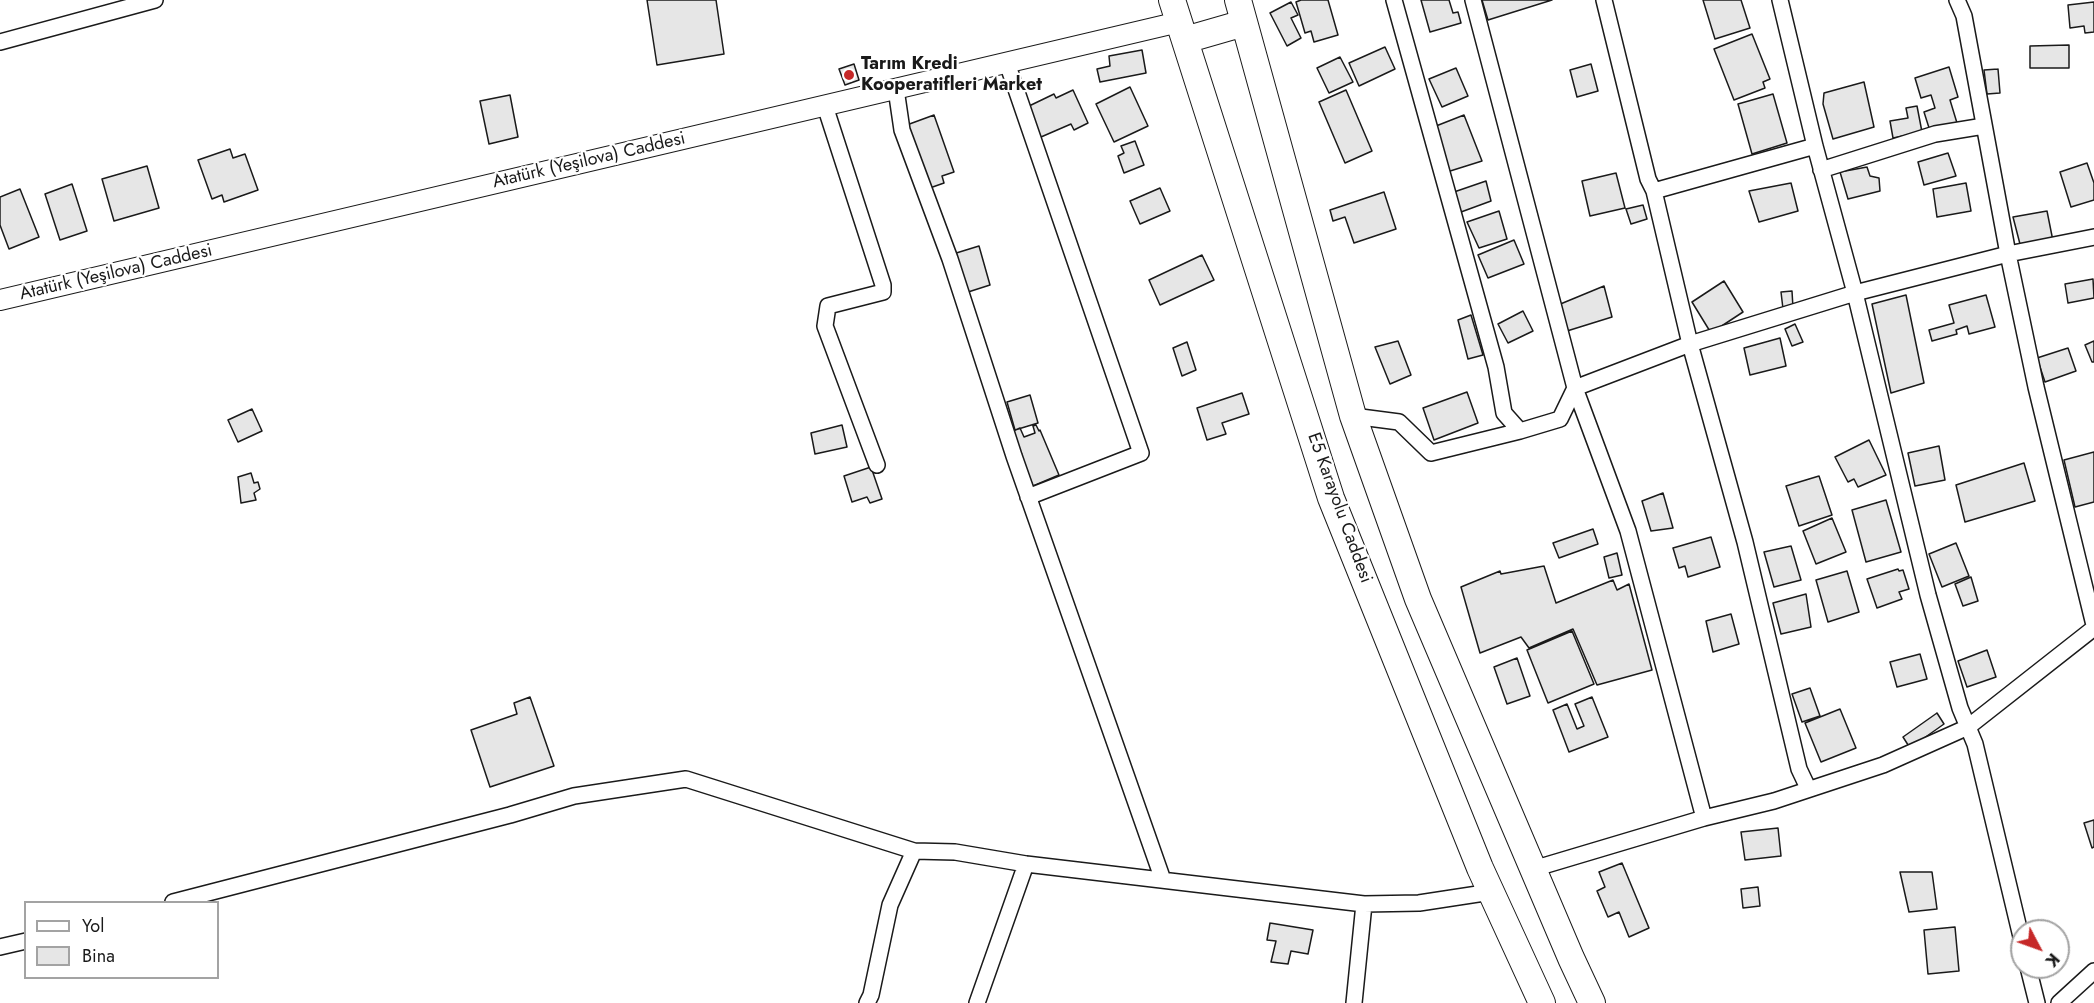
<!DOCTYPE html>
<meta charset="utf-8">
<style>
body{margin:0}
#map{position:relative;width:2094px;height:1003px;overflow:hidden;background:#fff;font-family:Jost,sans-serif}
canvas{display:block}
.legend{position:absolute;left:24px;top:901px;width:195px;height:78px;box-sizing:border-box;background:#fff;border:2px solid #a3a3a3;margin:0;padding:8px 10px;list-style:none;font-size:18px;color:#1a1a1a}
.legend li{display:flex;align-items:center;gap:12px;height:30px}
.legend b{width:30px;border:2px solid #a3a3a3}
.north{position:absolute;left:2010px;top:919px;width:60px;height:60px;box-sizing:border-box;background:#fff;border:2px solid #a3a3a3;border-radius:50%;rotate:131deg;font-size:16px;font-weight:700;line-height:24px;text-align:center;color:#1a1a1a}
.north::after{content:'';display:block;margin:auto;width:21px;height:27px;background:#c62828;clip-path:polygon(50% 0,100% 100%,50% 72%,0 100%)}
</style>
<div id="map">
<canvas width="2094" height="1003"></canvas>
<ul class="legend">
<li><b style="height:8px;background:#fff"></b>Yol</li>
<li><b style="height:16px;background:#e6e6e6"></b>Bina</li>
</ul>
<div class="north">K</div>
</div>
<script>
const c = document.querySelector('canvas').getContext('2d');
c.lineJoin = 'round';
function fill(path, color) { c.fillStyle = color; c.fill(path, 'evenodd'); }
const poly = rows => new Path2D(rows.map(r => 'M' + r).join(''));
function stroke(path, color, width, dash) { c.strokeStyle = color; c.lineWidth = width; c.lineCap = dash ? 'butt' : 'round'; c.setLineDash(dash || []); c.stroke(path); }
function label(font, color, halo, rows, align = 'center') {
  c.font = font + ' Jost,sans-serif'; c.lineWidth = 4.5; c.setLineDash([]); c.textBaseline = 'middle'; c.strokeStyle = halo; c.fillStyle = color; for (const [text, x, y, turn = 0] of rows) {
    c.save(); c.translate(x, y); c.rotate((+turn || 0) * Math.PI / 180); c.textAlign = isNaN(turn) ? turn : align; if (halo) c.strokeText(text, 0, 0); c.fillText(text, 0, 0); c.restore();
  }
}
const building = poly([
 [647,0,716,0,724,54,657,65,647,0],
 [1301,0,1328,0,1338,35,1314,42,1311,31,1305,33,1296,2,1301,0],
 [1421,0,1449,0,1453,13,1458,12,1461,23,1430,32,1421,0],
 [1482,0,1552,0,1488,20,1482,0],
 [1703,0,1741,0,1750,28,1715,39,1703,0],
 [1291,2,1298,15,1291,18,1301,38,1287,46,1270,13,1291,2],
 [2094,2,2094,32,2085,33,2084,26,2070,28,2068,5,2094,2],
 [1752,34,1770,79,1763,82,1765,88,1734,100,1714,49,1752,34],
 [2069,45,2069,68,2030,68,2030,46,2069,45],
 [1385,47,1395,69,1359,86,1349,63,1385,47],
 [1142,50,1146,73,1100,82,1097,69,1110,66,1109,56,1142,50],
 [1340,57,1353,82,1329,93,1317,68,1340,57],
 [854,64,859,80,845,85,839,69,854,64],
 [1591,64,1598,91,1577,97,1570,70,1591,64],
 [1949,67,1958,97,1950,100,1957,123,1930,131,1924,112,1935,108,1931,95,1921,98,1915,78,1949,67],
 [1456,68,1468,96,1442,107,1429,79,1456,68],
 [1998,69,2000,93,1987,94,1984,70,1998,69],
 [1864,82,1874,127,1833,139,1823,104,1824,93,1864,82],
 [1130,87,1148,126,1114,142,1096,104,1130,87],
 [1073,90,1088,123,1074,130,1071,124,1041,137,1027,107,1054,94,1056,98,1073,90],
 [1346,90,1372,151,1345,163,1319,102,1346,90],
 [1773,94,1787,143,1752,154,1738,104,1773,94],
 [510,95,518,137,489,144,480,101,510,95],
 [1917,106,1922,132,1893,138,1890,121,1908,118,1906,108,1917,106],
 [934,115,954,172,942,176,944,183,927,189,904,126,934,115],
 [1464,115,1482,161,1447,172,1436,126,1464,115],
 [1135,141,1144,165,1124,173,1118,156,1124,153,1121,146,1135,141],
 [230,149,233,158,245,154,258,190,224,202,222,195,212,199,198,160,230,149],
 [1948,153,1956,176,1924,185,1918,162,1948,153],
 [2087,163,2094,183,2094,200,2071,207,2060,172,2087,163],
 [147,166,159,208,114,221,102,179,147,166],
 [1867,167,1870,176,1879,178,1880,191,1848,199,1840,172,1867,167],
 [1616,173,1625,208,1590,216,1582,181,1616,173],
 [1486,181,1491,201,1461,212,1454,192,1486,181],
 [1791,183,1798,211,1759,222,1749,191,1791,183],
 [1966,183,1971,211,1937,217,1933,189,1966,183],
 [72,184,87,231,60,240,45,194,72,184],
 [1160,188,1170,211,1140,224,1130,201,1160,188],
 [20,189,39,237,9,249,0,225,0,197,20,189],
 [1384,192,1396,229,1354,243,1345,217,1333,221,1330,210,1384,192],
 [1643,205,1647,219,1631,224,1626,209,1643,205],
 [1499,211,1507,239,1479,248,1467,222,1499,211],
 [2047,211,2053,241,2021,248,2013,217,2047,211],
 [1514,240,1524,264,1488,278,1478,255,1514,240],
 [979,246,990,285,965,293,953,254,979,246],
 [1202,255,1214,280,1160,305,1149,280,1202,255],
 [2093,279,2094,298,2068,303,2065,284,2093,279],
 [1724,281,1743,312,1711,333,1692,302,1724,281],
 [1604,286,1612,317,1567,331,1558,305,1604,286],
 [1792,291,1793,308,1783,309,1781,292,1792,291],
 [1906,295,1924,383,1891,393,1872,304,1906,295],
 [1986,295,1995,327,1969,334,1967,326,1956,330,1957,334,1932,341,1929,330,1954,323,1949,305,1986,295],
 [1523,311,1533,331,1508,343,1498,324,1523,311],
 [1471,315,1483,355,1468,359,1458,320,1471,315],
 [1795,324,1803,342,1792,346,1785,329,1795,324],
 [1780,338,1786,366,1750,375,1744,348,1780,338],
 [1398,341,1411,375,1390,384,1375,347,1398,341],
 [2094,341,2094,362,2092,362,2085,345,2094,341],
 [1187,342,1196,370,1182,376,1173,348,1187,342],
 [2068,348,2076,371,2045,382,2037,358,2068,348],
 [1467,392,1478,423,1434,440,1423,408,1467,392],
 [1242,393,1249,414,1222,423,1226,434,1207,440,1197,408,1242,393],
 [1030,395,1038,423,1015,430,1007,402,1030,395],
 [252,409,262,431,238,442,228,420,252,409],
 [842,425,847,447,815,454,811,433,842,425],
 [1036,425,1039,431,1040,430,1059,475,1033,486,1011,432,1020,428,1024,437,1035,433,1033,426,1036,425],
 [1869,440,1886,475,1858,487,1854,479,1848,482,1835,457,1869,440],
 [1939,446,1945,480,1915,486,1908,453,1939,446],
 [2094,452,2094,502,2075,507,2064,460,2094,452],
 [2024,463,2035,501,1965,522,1956,485,2024,463],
 [871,467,882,499,870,503,867,497,852,502,844,476,871,467],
 [251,473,254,483,258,482,260,489,254,493,256,500,241,503,238,477,251,473],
 [1819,476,1832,515,1799,526,1786,486,1819,476],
 [1663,493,1673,528,1651,531,1642,501,1663,493],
 [1886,500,1901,552,1866,562,1852,510,1886,500],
 [1832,518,1846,552,1816,564,1803,531,1832,518],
 [1593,529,1598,544,1559,558,1553,543,1593,529],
 [1711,537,1720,567,1688,577,1685,566,1679,568,1673,548,1711,537],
 [1956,543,1969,576,1942,587,1929,554,1956,543],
 [1791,546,1801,580,1774,587,1764,552,1791,546],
 [1617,553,1622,575,1609,578,1604,557,1617,553],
 [1544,566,1556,603,1613,580,1617,590,1629,584,1652,670,1597,685,1573,629,1529,648,1521,637,1480,653,1461,587,1500,571,1501,574,1544,566],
 [1898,569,1899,571,1903,570,1909,589,1899,592,1902,599,1877,608,1867,579,1898,569],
 [1847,571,1859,612,1828,622,1816,580,1847,571],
 [1971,577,1978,601,1963,606,1955,584,1971,577],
 [1806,594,1811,627,1781,634,1773,603,1806,594],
 [1731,614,1739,644,1713,652,1706,621,1731,614],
 [1572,631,1594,684,1548,703,1527,650,1572,631],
 [1987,650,1996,677,1967,687,1958,661,1987,650],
 [1920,654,1927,679,1897,687,1890,662,1920,654],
 [1517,658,1530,696,1507,704,1494,667,1517,658],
 [1810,688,1820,716,1802,722,1792,694,1810,688],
 [530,697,554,766,490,787,471,730,517,714,514,703,530,697],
 [1592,697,1608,737,1569,752,1553,710,1567,704,1577,729,1584,726,1575,704,1592,697],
 [1840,709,1856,748,1821,762,1805,723,1840,709],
 [1937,713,1944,724,1910,748,1903,737,1937,713],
 [2094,820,2094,847,2092,848,2084,823,2094,820],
 [1778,828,1781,856,1745,860,1741,832,1778,828],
 [1622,863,1649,928,1629,937,1619,912,1608,917,1597,891,1605,887,1599,872,1622,863],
 [1900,872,1932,872,1937,909,1909,912,1900,872],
 [1758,887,1760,906,1743,908,1741,889,1758,887],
 [1270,923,1313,930,1308,954,1291,951,1288,964,1271,962,1276,941,1267,940,1270,923],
 [1955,927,1959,971,1928,974,1924,930,1955,927]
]);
const street = poly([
 [1394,0,1496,367,1504,413,1520,431,1560,419,1575,388,1690,344,1855,293,2008,254,2094,237],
 [1473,0,1575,388,1628,531,1704,818],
 [1604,0,1648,179,1654,191,1690,344,1745,542,1799,769,1808,788],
 [1780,0,1815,146,1855,293,1928,595,1960,708,1975,744,2022,941],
 [1957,0,1964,16,2008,254,2036,387,2094,625],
 [0,42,155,0],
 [1007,63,1141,453,1028,497],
 [896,89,902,130,950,259,1014,456,1163,880],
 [825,106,883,285,883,292,828,306,825,326,877,465],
 [1821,170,1935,134,1984,126],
 [1654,191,1815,146],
 [1353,416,1399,422,1431,453,1520,431],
 [1533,869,1704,818,1774,801,1883,765,1968,727,2094,628],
 [173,902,510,815,574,796,686,779,914,851,955,852,1026,864,1364,904,1419,903,1491,892],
 [0,947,26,941],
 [2028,967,2037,1003],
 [867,1003,871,995,890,905,914,851],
 [977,1003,1026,864],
 [1354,1003,1364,904],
 [2059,1003,2094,971]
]);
const secondary = poly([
 [0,300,1179,22]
]);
const highway = poly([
 [1172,0,1331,498,1480,868,1542,1003],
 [1238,0,1353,416,1418,599,1571,958,1592,1003],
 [1185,40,1244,23]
]);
const markers = [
 [849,75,6,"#c62828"]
];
const poiNames = [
 ["Tarım Kredi",861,65],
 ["Kooperatifleri Market",861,86]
];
const streetNames = [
 ["Atatürk (Yeşilova) Caddesi",589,161,-13],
 ["Atatürk (Yeşilova) Caddesi",116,273,-13],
 ["E5 Karayolu Caddesi",1339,508,70]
];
fill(building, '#e6e6e6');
stroke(building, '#1a1a1a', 1.5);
stroke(street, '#1a1a1a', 18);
stroke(secondary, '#1a1a1a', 22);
stroke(highway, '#1a1a1a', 28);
stroke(street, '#fff', 15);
stroke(secondary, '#fff', 20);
stroke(highway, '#fff', 26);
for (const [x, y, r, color] of markers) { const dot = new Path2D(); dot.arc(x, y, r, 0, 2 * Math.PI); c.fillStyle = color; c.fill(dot); stroke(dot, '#fff', 2); }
label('bold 18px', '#1a1a1a', '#fff', poiNames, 'left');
label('18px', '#1a1a1a', '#fff', streetNames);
</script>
